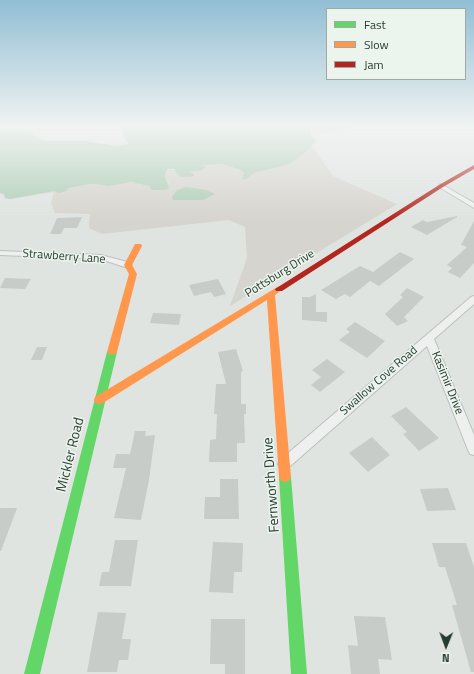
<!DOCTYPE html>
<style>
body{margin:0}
#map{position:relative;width:474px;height:674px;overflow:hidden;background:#dfe4e1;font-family:"Titillium Web",sans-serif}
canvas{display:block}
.legend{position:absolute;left:326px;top:8px;width:140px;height:72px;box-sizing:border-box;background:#ecf4ee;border:1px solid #9eaaa2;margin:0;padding:5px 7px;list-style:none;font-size:12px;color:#283b2f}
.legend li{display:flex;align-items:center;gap:8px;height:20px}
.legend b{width:20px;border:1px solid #9eaaa2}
.north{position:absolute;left:426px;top:626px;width:40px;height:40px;-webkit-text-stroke:3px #ecf4ee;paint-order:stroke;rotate:181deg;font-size:11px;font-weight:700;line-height:16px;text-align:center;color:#283b2f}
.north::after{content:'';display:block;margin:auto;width:14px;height:18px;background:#283b2f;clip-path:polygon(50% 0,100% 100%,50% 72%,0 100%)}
</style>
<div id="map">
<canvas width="474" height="674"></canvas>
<ul class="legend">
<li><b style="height:5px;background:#63d668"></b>Fast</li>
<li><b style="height:5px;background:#ff974d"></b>Slow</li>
<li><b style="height:5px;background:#b3261e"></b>Jam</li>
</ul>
<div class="north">N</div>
</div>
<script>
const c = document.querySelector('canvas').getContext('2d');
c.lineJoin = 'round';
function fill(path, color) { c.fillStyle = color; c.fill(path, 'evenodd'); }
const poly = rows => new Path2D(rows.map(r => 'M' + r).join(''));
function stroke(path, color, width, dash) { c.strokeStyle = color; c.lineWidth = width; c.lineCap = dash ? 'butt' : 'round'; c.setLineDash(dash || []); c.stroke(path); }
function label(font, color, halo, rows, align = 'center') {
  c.font = font + ' "Titillium Web",sans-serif'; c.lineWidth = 3; c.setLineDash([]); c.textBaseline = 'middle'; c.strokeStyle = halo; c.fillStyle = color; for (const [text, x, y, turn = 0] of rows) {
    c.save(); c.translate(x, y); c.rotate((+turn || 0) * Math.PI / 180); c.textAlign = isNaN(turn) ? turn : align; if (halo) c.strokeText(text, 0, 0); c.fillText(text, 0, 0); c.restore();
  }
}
const green = poly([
 [189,127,233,127,312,146,333,176,397,204,230,306,247,258,245,227,229,220,102,234,89,228,90,214,55,213,51,203,54,192,10,199,5,198,4,194,0,193,0,188,66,188,90,181,169,184,165,175,167,169,194,174,183,172,175,167,163,167,163,162]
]);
const water = poly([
 [123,127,352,127,325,133,312,128,310,131,311,135,316,140,316,142,296,160,286,165,254,173,246,179,242,179,244,173,241,170,223,164,201,165,206,167,202,170,189,172,194,174,194,176,190,177,182,177,178,175,174,169,167,169,165,175,169,188,166,190,151,190,150,186,131,182,109,186,96,184,89,184,69,188,66,191,59,193,54,191,10,199,5,198,4,194,0,193,0,129,34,132,32,134,46,141,85,141,118,146,128,144,123,134],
 [186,187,207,190,215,194,203,200,173,200,172,197,177,190]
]);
const building = poly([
 [457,216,457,217,427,235,411,227,423,220,427,222],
 [82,217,77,228,64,228,61,234,50,234,57,218],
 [474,221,474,263,460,278,448,272,452,268,447,265,467,247,461,245],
 [400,252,414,259,379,286,370,281,350,297,345,294,336,299,321,290,360,266,373,272],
 [5,278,31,279,25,289,0,288],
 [218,279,226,294,214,297,211,292,194,296,189,285],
 [407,288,424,297,404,317,408,321,397,326,385,314,403,297,400,295],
 [316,294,316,312,327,312,327,322,302,320,302,297,310,297],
 [153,313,181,314,179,325,150,323],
 [355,322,385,341,367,358,339,340,350,332,346,329],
 [37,347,47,347,42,360,31,360],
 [236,349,243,371,241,372,241,404,246,404,246,414,244,414,245,443,237,443,237,462,209,462,210,440,216,439,217,414,214,414,216,384,226,384,218,352],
 [327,359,345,372,320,392,311,385,321,377,312,370],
 [406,407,439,438,419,451,403,434,407,432,391,416],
 [135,431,146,431,145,436,155,435,149,480,141,520,114,518,126,468,113,468,116,454,130,454],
 [372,437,390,455,368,472,349,453],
 [220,479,238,479,239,519,204,519,205,497,220,497],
 [448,488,456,510,427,511,420,489],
 [0,508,17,508,1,551,0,551],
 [115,540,138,540,131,586,99,586,102,572,109,572],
 [213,542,243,543,242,572,234,572,233,593,209,592],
 [432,543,466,543,474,567,474,672,471,672,452,605,457,605,445,567,439,567],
 [98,612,126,613,122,639,131,639,128,660,119,660,117,672,87,672],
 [354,616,385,617,392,660,378,659,380,674,351,674,348,645,358,646],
 [211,619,245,619,245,674,225,674,225,664,210,664]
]);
const street = poly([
 [441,184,474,203,474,208,439,187,439,185,441,184],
 [0,251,101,255,131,263,132,265,128,268,100,259,0,255,0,251],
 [474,296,474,304,434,339,474,435,474,455,470,454,468,450,427,346,288,468,284,470,280,468,278,464,280,460,471,297,474,296]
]);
const fast = poly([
 [112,349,115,350,117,352,40,674,24,674,107,352,109,350,112,349],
 [285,472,289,473,291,477,307,674,291,674,279,477,281,473,285,472]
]);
const slow = poly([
 [135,244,141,244,142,246,132,265,137,274,117,352,115,354,112,355,109,354,107,352,129,274,124,265,135,244],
 [279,286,283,289,275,295,291,477,289,481,285,482,281,481,279,477,267,300,103,403,99,404,95,403,94,400,95,397,279,286]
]);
const jam = poly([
 [474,165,474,169,443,187,282,291,276,291,275,289,439,185,474,165]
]);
const streetNames = [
 ["Strawberry Lane",64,257,4],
 ["Pottsburg Drive",280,274,-32],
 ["Swallow Cove Road",379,381,-41],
 ["Kasimir Drive",447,383,68]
];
const nearStreetnames = [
 ["Mickler Road",71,455,-76],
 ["Fernworth Drive",272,485,-94]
];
fill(green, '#d6d4ce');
fill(water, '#afceb6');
fill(building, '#c7ccc9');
stroke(street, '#bcc1be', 2);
fill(street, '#eef0ef');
fill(fast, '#63d668');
fill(slow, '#ff974d');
fill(jam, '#b3261e');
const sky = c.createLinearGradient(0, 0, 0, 221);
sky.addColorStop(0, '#91bed4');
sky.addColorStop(0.57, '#f1f3f2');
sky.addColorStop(1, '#f1f3f200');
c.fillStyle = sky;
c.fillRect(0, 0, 474, 221);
label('12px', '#283b2f', '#ecf4ee', streetNames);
label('14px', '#283b2f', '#ecf4ee', nearStreetnames);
</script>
